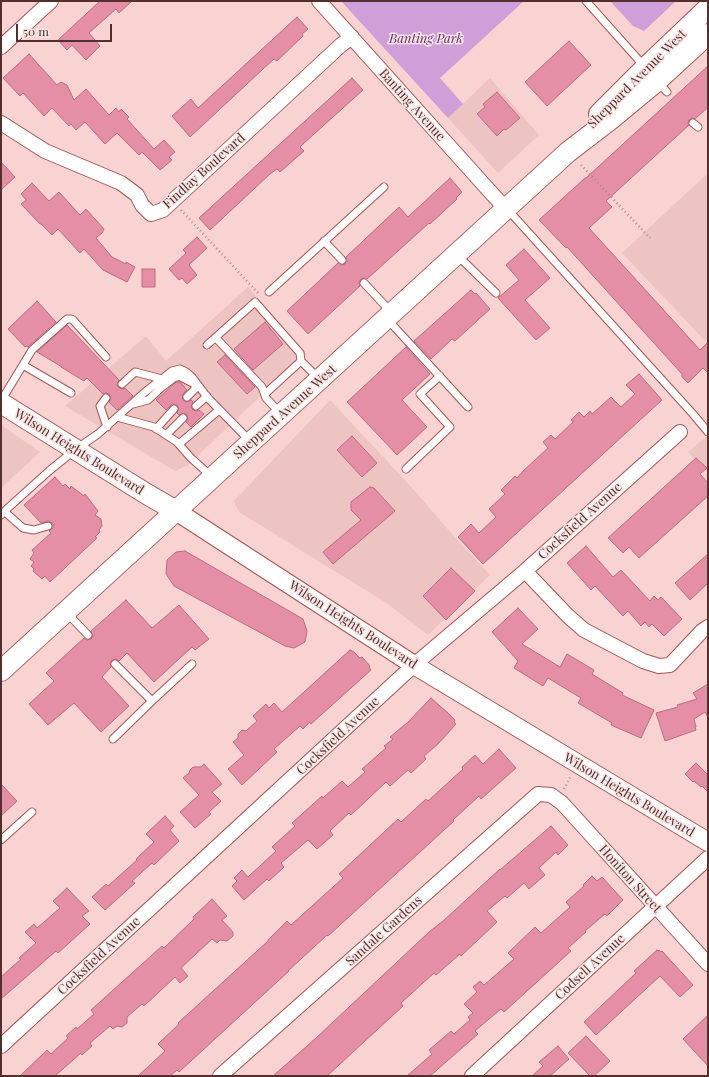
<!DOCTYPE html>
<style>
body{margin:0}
#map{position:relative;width:709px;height:1077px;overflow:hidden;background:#f9d3d1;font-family:"Playfair Display",serif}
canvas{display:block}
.frame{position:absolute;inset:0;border:2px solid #532f2d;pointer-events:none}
.scale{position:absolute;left:16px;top:24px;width:96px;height:18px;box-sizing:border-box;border:2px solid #532f2d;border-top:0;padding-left:5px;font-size:12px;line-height:14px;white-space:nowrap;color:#532f2d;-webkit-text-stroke:3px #f9e6e4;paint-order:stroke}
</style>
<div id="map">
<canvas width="709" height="1077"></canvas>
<div class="frame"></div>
<div class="scale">50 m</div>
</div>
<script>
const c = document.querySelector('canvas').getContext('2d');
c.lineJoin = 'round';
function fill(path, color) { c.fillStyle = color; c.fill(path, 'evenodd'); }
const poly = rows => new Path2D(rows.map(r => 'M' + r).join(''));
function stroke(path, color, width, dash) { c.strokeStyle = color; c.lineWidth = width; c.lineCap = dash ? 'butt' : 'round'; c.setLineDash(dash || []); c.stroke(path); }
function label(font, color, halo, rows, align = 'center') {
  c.font = font + ' "Playfair Display",serif'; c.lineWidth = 3; c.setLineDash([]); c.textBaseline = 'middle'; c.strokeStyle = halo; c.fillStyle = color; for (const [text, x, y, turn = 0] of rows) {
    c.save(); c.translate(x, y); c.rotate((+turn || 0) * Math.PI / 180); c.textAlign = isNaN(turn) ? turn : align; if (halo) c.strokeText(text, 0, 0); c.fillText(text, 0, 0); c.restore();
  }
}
const built = poly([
 [490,78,539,135,498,173,448,118],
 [708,173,708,344,622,253],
 [248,287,307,354,250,406,188,465,175,471,65,406,146,336,166,361],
 [330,400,414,490,458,541,490,575,428,635,388,604,239,512,234,501],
 [1,425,40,452,1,488],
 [708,435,708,473,688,452]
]);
const green = poly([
 [341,1,524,1,440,78,463,104,448,118],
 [610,1,676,1,644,31,633,26]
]);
const building = poly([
 [100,1,132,1,119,13,116,9,89,33,100,46,86,60,72,45,67,50,58,40,100,1],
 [297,17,308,29,302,34,303,36,277,61,274,59,262,70,190,137,172,116,191,99,198,108,297,17],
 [569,41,591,65,547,106,525,82,569,41],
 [29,54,57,85,61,82,67,85,74,100,86,89,109,115,116,108,119,112,121,109,129,117,127,119,154,149,164,140,175,152,169,157,172,160,160,170,142,152,139,155,117,133,105,144,85,122,76,130,71,124,69,126,52,108,44,116,23,93,20,96,3,78,29,54],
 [708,66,708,107,695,119,692,118,689,120,688,123,689,125,606,201,612,207,589,228,700,350,708,342,708,373,703,368,688,383,682,377,682,374,567,247,566,248,539,220,585,178,586,178,708,66],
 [352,78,363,90,303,144,300,147,304,151,280,172,277,169,270,174,210,230,199,218,352,78],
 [497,92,520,118,506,130,504,129,497,136,477,114,485,107,483,104,497,92],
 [1,162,15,177,1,190,1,162],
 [450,178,462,192,456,198,457,199,430,224,429,223,367,279,365,278,361,279,359,282,360,286,308,334,287,311,338,263,341,265,345,264,347,261,346,257,399,207,408,217,450,178],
 [32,183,49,201,59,192,80,215,86,209,104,229,102,233,96,238,112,257,126,264,126,262,135,267,127,282,103,270,84,249,80,253,58,229,52,235,41,224,40,224,21,204,26,200,21,194,32,183],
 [197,237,207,248,189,265,197,275,187,284,182,278,179,280,169,269,186,253,183,250,197,237],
 [524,249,550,278,525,300,550,328,536,340,498,298,519,280,506,265,524,249],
 [142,269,155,269,155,287,142,287,142,269],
 [471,290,475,294,476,293,490,309,455,341,452,339,431,359,414,341,471,290],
 [37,301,56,322,28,347,26,346,25,347,8,329,37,301],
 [265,322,283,344,253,370,234,349,265,322],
 [67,325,119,380,117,385,119,388,123,389,125,388,133,396,117,410,109,402,111,398,109,394,106,393,103,394,87,378,84,381,61,367,62,367,37,352,67,325],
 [406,347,430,374,402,400,427,427,397,455,347,402,406,347],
 [225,355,255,387,247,394,217,362,225,355],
 [639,374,662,400,483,564,458,537,471,524,479,533,496,517,489,509,505,494,501,490,515,476,517,478,523,471,548,448,543,442,551,435,555,439,573,422,571,420,579,412,584,417,590,411,592,414,611,397,621,407,635,394,626,385,639,374],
 [176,382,179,382,181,383,187,390,182,395,183,400,186,402,191,400,193,402,191,407,193,410,197,411,199,410,204,414,191,427,186,422,188,419,187,415,184,413,179,415,177,413,179,408,177,405,172,404,166,410,156,400,176,382],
 [352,436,377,463,362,477,337,450,352,436],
 [696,458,707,468,700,474,708,483,708,496,639,558,629,547,623,553,608,538,696,458],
 [55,477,63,486,65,484,70,489,71,486,84,496,85,494,98,511,95,515,101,519,102,526,99,530,100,532,95,537,97,538,50,582,45,576,42,579,33,571,34,569,31,566,34,562,30,559,34,553,32,550,51,533,49,531,53,528,53,524,49,521,41,523,24,505,55,477],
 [370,487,374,488,395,511,333,564,323,552,361,520,351,510,351,502,370,487],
 [586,546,613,577,621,570,650,601,654,596,658,600,661,597,682,619,664,636,652,624,649,627,645,622,641,626,628,611,623,616,595,586,591,590,567,563,586,546],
 [185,551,303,619,307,631,305,642,294,648,285,646,174,586,166,574,167,560,176,552,185,551],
 [708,554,708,583,690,600,675,583,708,554],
 [451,568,475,591,446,620,423,596,451,568],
 [126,600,152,628,179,605,209,639,195,650,192,647,154,682,127,653,119,661,116,659,112,660,110,663,111,667,102,677,129,706,101,732,74,703,48,725,29,704,54,681,46,673,84,638,87,640,91,639,93,636,91,631,126,600],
 [518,608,538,629,522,644,560,667,567,654,594,670,592,674,623,693,622,695,654,710,641,738,611,725,612,723,578,703,581,698,548,678,543,686,514,668,518,661,492,632,518,608],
 [350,650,354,652,360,658,362,657,370,666,369,667,371,670,311,724,310,722,303,729,300,726,274,749,277,752,242,785,228,769,244,755,233,742,238,738,238,734,242,730,246,731,257,721,253,716,266,704,269,708,274,703,282,712,350,650],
 [708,684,708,717,705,712,694,719,696,727,695,727,696,730,665,741,656,713,678,707,677,705,697,699,693,693,708,684],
 [431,698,448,713,455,720,454,722,456,724,438,744,424,756,426,759,411,773,408,770,390,786,386,782,351,815,349,813,330,831,333,835,317,849,308,840,281,863,284,867,269,881,267,879,244,900,232,886,237,881,234,878,242,870,248,877,276,851,272,847,295,826,292,823,322,796,323,798,342,781,348,787,365,772,362,769,386,748,384,746,393,739,390,737,408,722,431,698],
 [499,749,516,768,481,799,479,796,453,820,454,821,328,936,327,935,288,971,289,971,179,1072,177,1070,170,1076,138,1076,165,1051,158,1044,179,1024,178,1023,268,941,268,940,287,921,291,925,343,878,339,874,398,819,401,822,426,799,428,801,463,769,462,767,475,755,483,764,499,749],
 [696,763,708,775,708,792,702,786,701,787,694,781,693,782,685,774,696,763],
 [204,764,222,784,212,792,221,801,209,812,211,814,195,828,180,812,199,795,183,778,189,773,190,770,193,767,201,767,204,764],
 [1,784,17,801,1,816,1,784],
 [165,816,174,826,170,830,179,841,154,865,152,863,132,881,135,883,105,910,92,897,106,884,108,886,137,860,136,859,154,842,146,834,165,816],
 [551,826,568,845,558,855,556,852,539,868,545,875,529,889,524,883,507,898,505,896,487,911,497,922,461,956,460,954,436,975,434,973,401,1003,403,1006,327,1076,273,1076,316,1038,429,932,443,921,500,869,500,870,551,826],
 [592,876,597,881,602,877,623,900,607,916,605,914,585,931,586,932,568,948,571,951,504,1012,501,1009,489,1019,475,1031,478,1034,430,1076,407,1076,432,1054,429,1050,451,1031,454,1034,470,1020,468,1017,473,1013,464,1004,477,992,473,987,480,981,484,985,514,959,508,953,535,927,541,933,570,907,566,902,584,886,583,885,592,876],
 [67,888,89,911,82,916,90,924,58,953,56,951,1,999,1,977,21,959,19,958,36,943,25,932,34,924,37,928,60,908,53,901,67,888],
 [212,899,227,916,222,920,233,932,233,936,227,941,220,940,217,943,212,939,181,968,188,976,180,983,175,977,144,1006,142,1004,127,1017,127,1023,122,1027,117,1026,113,1029,110,1026,90,1043,92,1046,82,1055,81,1053,55,1076,20,1076,47,1050,51,1054,68,1038,66,1036,76,1027,77,1029,94,1014,91,1010,162,946,164,948,194,919,193,917,212,899],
 [657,950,658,951,659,950,661,952,662,951,693,985,680,997,660,976,596,1035,584,1022,636,973,634,971,657,950],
 [708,1015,708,1066,683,1039,708,1015],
 [586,1036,610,1061,594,1076,590,1076,568,1053,586,1036],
 [558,1046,569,1059,550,1076,532,1076,543,1066,539,1062,558,1046]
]);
const path = poly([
 [581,165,650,238],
 [181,210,258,293],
 [564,789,571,776]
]);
const service = poly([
 [586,1,644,66],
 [658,82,667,92],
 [693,123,698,127],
 [508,210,693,414,708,432],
 [324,241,342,260],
 [458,256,496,293],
 [364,283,391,312],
 [269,292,384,187],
 [387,319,468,407],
 [216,338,262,387,266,398,281,414],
 [207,345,255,302,300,353,301,361],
 [23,365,71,393],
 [122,384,135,372,162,379],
 [265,394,301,361,318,378],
 [106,398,100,406,107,427],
 [1,401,32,350,67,319,71,319,73,320,106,357],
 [133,404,148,400,162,387,174,378,179,376,198,386,187,397],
 [196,406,207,396],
 [117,417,154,427,177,442,191,458,211,476],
 [156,429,174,409],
 [166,435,183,418],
 [179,444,219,410],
 [406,469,450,427,420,394,440,376],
 [5,512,23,528,34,530,48,526],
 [1,515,8,508,49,471,76,449,98,434,145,392,172,371,180,369,186,372,192,377,207,397,250,441],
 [67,613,88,635],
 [152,701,192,664],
 [113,739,152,701,115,664],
 [1,840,32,812]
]);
const minor = poly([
 [319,1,485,186,506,209],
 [1,47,51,1],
 [1,123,45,151,121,183,137,195,142,205,151,214,163,210,341,45,352,37],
 [525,571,568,616,584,630,643,661,659,666,670,665,702,631,708,627],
 [1,1046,414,665,525,571,680,432],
 [220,1076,538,794,551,795,562,803,708,964],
 [472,1076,708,858]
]);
const tertiary = poly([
 [176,511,414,665,708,842]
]);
const secondary = poly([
 [599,114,645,68,708,8],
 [1,403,145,493,176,511],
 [1,671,568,152,611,119,657,81,708,34]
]);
const parkNames = [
 ["Banting Park",426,39]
];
const streetNames = [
 ["Sheppard Avenue West",637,79,-45],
 ["Banting Avenue",412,105,48],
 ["Findlay Boulevard",204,171,-42],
 ["Sheppard Avenue West",285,412,-42],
 ["Wilson Heights Boulevard",79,452,32],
 ["Cocksfield Avenue",580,521,-42],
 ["Wilson Heights Boulevard",353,625,33],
 ["Cocksfield Avenue",338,736,-43],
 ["Wilson Heights Boulevard",629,795,31],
 ["Honiton Street",630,879,48],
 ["Sandale Gardens",384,931,-42],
 ["Cocksfield Avenue",99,956,-43],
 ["Codsell Avenue",590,967,-43]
];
fill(built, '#eec4c2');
fill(green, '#d09ed8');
fill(building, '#e58fa7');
stroke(building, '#bc6a82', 1);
stroke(service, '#a75554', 9);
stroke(minor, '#a75554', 16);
stroke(tertiary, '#a75554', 20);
stroke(secondary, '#a75554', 22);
stroke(path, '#af8a88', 2.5, [1, 3]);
stroke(service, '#fff', 7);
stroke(minor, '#fff', 14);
stroke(tertiary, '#fff', 18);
stroke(secondary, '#fff', 20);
label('italic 13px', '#682b72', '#f9e6e4', parkNames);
label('13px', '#532f2d', '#f9e6e4', streetNames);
</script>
